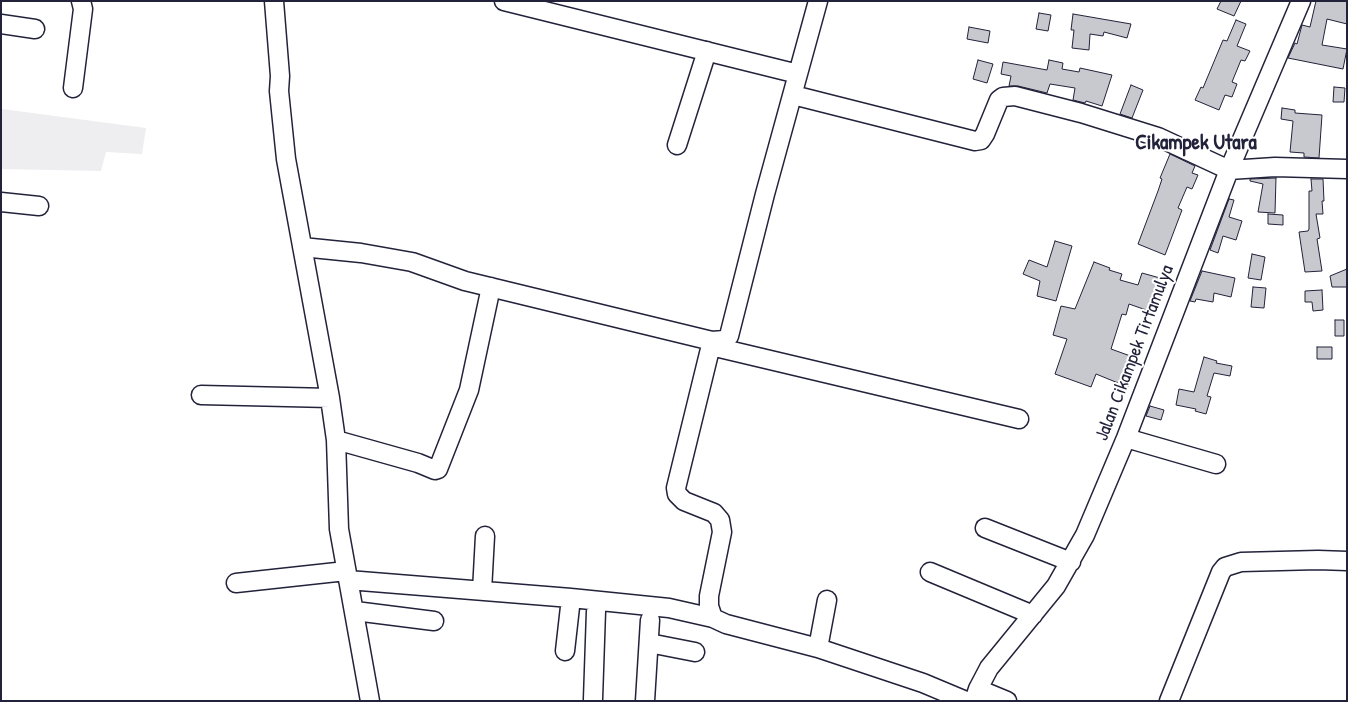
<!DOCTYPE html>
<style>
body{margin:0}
#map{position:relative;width:1348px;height:702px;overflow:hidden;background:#fff;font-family:"Patrick Hand",sans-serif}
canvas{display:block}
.frame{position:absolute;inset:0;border:2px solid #22223b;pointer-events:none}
</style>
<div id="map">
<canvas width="1348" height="702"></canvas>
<div class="frame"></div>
</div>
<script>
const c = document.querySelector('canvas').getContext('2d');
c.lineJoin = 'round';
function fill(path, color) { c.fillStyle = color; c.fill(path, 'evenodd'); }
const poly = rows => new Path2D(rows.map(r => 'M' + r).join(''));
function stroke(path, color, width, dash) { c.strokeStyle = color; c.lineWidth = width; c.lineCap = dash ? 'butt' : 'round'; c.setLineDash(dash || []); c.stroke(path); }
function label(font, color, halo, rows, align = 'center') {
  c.font = font + ' "Patrick Hand",sans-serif'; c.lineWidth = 4; c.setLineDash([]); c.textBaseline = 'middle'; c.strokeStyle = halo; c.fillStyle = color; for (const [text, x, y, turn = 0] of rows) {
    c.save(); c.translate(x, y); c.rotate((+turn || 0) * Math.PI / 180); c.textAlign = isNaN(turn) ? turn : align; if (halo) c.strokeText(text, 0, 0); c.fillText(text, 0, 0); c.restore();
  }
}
const built = poly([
 [2,109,146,128,142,154,106,152,101,171,1,169]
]);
const building = poly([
 [1221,1,1241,1,1234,16,1217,9,1221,1],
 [1316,1,1347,1,1347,24,1327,19,1322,45,1347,49,1343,69,1288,58,1295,43,1297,44,1302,25,1310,27,1316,1],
 [1039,13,1051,15,1048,31,1036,29,1039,13],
 [1073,14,1131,24,1127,38,1104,32,1103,36,1090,34,1089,50,1072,48,1074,30,1071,30,1073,14],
 [1236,20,1246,24,1237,46,1250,51,1245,61,1241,60,1232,82,1237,84,1232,97,1225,95,1219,110,1195,100,1201,87,1203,88,1223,40,1227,41,1236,20],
 [969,27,990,31,988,43,967,39,969,27],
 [978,60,993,64,987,83,973,79,978,60],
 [1049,60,1063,63,1062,69,1079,72,1080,68,1112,75,1102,106,1086,101,1085,103,1073,100,1075,88,1050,84,1047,93,1018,86,1009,86,1011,76,1001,74,1003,62,1047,70,1049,60],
 [1131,85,1143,90,1132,118,1120,114,1131,85],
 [1334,87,1345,88,1344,102,1333,102,1334,87],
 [1282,108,1295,110,1295,113,1322,115,1319,158,1304,157,1304,153,1290,152,1293,121,1281,119,1282,108],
 [1170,154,1195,166,1192,173,1198,175,1192,189,1187,187,1178,208,1182,210,1165,255,1138,244,1158,191,1162,179,1160,178,1170,154],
 [1276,178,1275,213,1258,212,1263,184,1250,181,1250,179,1276,178],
 [1311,179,1323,179,1324,201,1322,201,1323,214,1316,214,1320,238,1317,239,1322,271,1305,272,1299,232,1308,231,1309,229,1309,191,1312,191,1311,179],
 [1229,199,1234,200,1229,217,1242,221,1236,240,1223,236,1218,253,1210,250,1229,199],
 [1268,214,1283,215,1283,225,1268,224,1268,214],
 [1055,241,1072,246,1056,301,1037,296,1040,281,1023,274,1029,260,1047,267,1055,241],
 [1252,254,1265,257,1261,280,1248,278,1252,254],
 [1094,262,1110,268,1109,270,1122,274,1120,280,1138,285,1142,273,1160,278,1149,311,1129,304,1126,315,1122,314,1111,349,1136,358,1131,372,1133,373,1128,387,1096,374,1091,387,1055,374,1067,339,1053,335,1061,306,1075,309,1094,262],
 [1347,269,1347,287,1332,287,1330,276,1347,269],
 [1202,271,1235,278,1231,297,1214,293,1213,302,1196,299,1195,302,1190,301,1202,271],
 [1253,287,1266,288,1264,308,1251,307,1253,287],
 [1322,290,1323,310,1313,311,1312,302,1305,302,1305,291,1322,290],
 [1335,320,1344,320,1344,336,1335,336,1335,320],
 [1317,347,1332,347,1332,359,1317,359,1317,347],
 [1204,357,1217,361,1216,363,1232,366,1230,376,1214,373,1207,396,1211,397,1206,414,1195,411,1196,409,1176,405,1179,389,1194,392,1204,357],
 [1150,406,1164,410,1161,420,1146,416,1150,406]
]);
const minor = poly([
 [274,1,280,76,279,91,286,159,330,398,336,440,339,529,370,701],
 [504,1,798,74],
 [1,24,35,29],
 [73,88,83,9,81,1],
 [793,95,975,141,981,140,985,134,999,100,1003,97,1015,96,1081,113,1158,137,1229,170,1275,167,1347,169],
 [677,145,707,51],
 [1,202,39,206],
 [302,247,361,253,412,262,465,281,712,341,724,340,729,336,765,194,818,1],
 [712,341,676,488,677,494,684,501,714,513,720,520,722,532,709,596,709,606,713,618],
 [711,346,1019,419],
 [201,395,330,398],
 [1126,438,1216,464],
 [336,440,418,463,435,470,438,469,469,390,491,287],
 [985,528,1071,562],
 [930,572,1033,615],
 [348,580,571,598,669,608,713,618,726,624,818,648,923,683,966,701],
 [236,583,346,571],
 [482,591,485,536],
 [355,611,434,621],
 [649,643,695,652],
 [818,648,827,600],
 [565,651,571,598],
 [978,689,1007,701],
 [593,699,596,611],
 [645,701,650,620],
 [974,701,978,689,989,668,1056,586,1085,535,1126,438,1229,170,1301,1],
 [1169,701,1221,572,1225,567,1241,562,1318,560,1347,561]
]);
const streetNames = [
 ["Jalan Cikampek Tirtamulya",1135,353,-69]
];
const quarterNames = [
 ["Cikampek Utara",1196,143]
];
fill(built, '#eeeef1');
fill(building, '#c8c8cf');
stroke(building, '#22223b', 1);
stroke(minor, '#22223b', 21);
stroke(minor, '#fff', 18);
label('19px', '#22223b', '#fff', streetNames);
label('bold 21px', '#22223b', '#fff', quarterNames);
</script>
